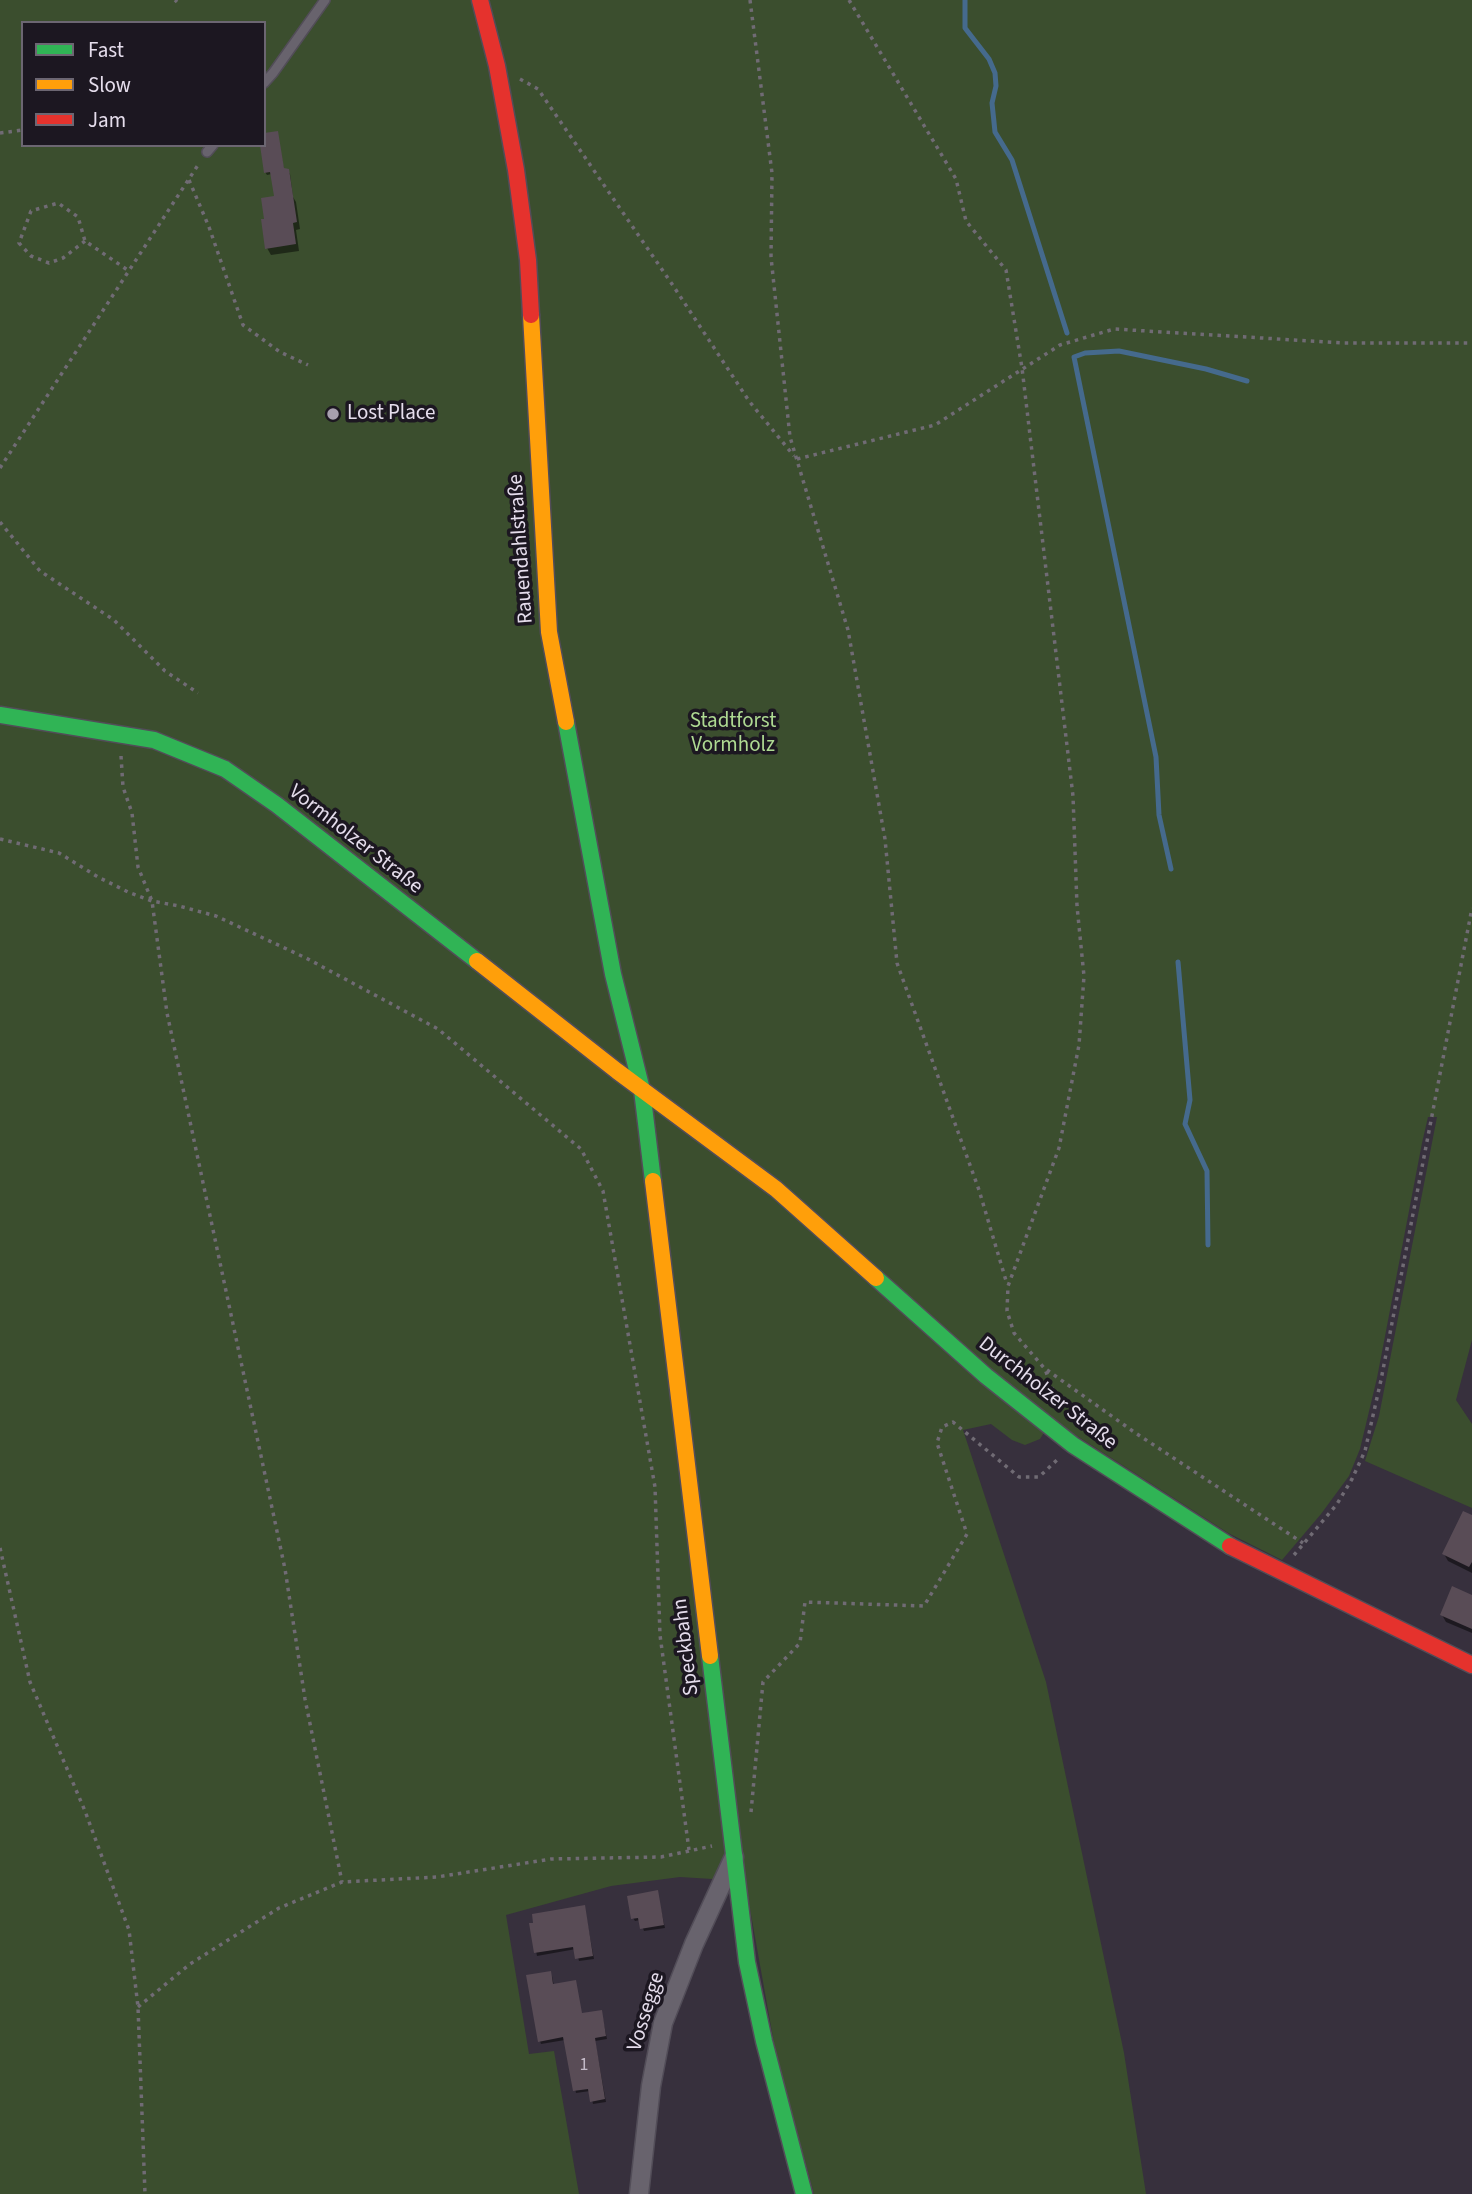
<!DOCTYPE html>
<meta charset="utf-8">
<style>
body{margin:0}
#map{position:relative;width:1472px;height:2194px;overflow:hidden;background:#37303d;font-family:"Source Sans 3",sans-serif}
canvas{display:block}
.legend{position:absolute;left:21px;top:21px;width:245px;height:126px;box-sizing:border-box;background:#1c1721;border:2px solid #6c6672;margin:0;padding:9px 12px;list-style:none;font-size:21px;color:#e5ddec}
.legend li{display:flex;align-items:center;gap:14px;height:35px}
.legend b{width:35px;border:2px solid #6c6672}
</style>
<div id="map">
<canvas width="1472" height="2194"></canvas>
<ul class="legend">
<li><b style="height:9px;background:#30b455"></b>Fast</li>
<li><b style="height:9px;background:#ff9f0a"></b>Slow</li>
<li><b style="height:9px;background:#e5322d"></b>Jam</li>
</ul>
</div>
<script>
const c = document.querySelector('canvas').getContext('2d');
c.lineJoin = 'round';
function fill(path, color) { c.fillStyle = color; c.fill(path, 'evenodd'); }
const poly = rows => new Path2D(rows.map(r => 'M' + r).join(''));
function stroke(path, color, width, dash) { c.strokeStyle = color; c.lineWidth = width; c.lineCap = dash ? 'butt' : 'round'; c.setLineDash(dash || []); c.stroke(path); }
function label(font, color, halo, rows, align = 'center') {
  c.font = font + ' "Source Sans 3",sans-serif'; c.lineWidth = 7; c.setLineDash([]); c.textBaseline = 'middle'; c.strokeStyle = halo; c.fillStyle = color; for (const [text, x, y, turn = 0] of rows) {
    c.save(); c.translate(x, y); c.rotate((+turn || 0) * Math.PI / 180); c.textAlign = isNaN(turn) ? turn : align; if (halo) c.strokeText(text, 0, 0); c.fillText(text, 0, 0); c.restore();
  }
}
const green = poly([
 [0,0,1472,0,1472,1340,1456,1400,1472,1424,1472,1508,1365,1461,1379,1416,1437,1117,1428,1117,1422,1143,1377,1378,1360,1449,1349,1476,1321,1514,1282,1560,1228,1533,1052,1420,1040,1439,1025,1445,1012,1440,991,1424,963,1430,1046,1682,1124,2053,1146,2194,814,2194,777,2060,745,1881,680,1877,611,1886,506,1915,529,2054,554,2051,579,2194,0,2194],
 [23,23,264,23,264,145,23,145]
]);
const shadow = poly([
 [277,133,284,170,288,171,290,174,293,197,296,202,300,229,296,230,299,251,271,255,267,248,266,220,276,197,272,174,267,175,265,172,264,145],
 [1472,1517,1472,1573,1448,1561,1444,1554],
 [1472,1597,1472,1633,1446,1622,1442,1615],
 [657,1892,665,1928,644,1931,640,1920,635,1921,633,1918],
 [585,1910,594,1959,579,1961,576,1949,537,1956,531,1925],
 [552,1976,554,1986,582,2015,602,2015,607,2039,595,2041,606,2102,593,2104,590,2091,576,2093,565,2040,541,2044,540,2041]
]);
const stream = poly([
 [965,0,965,28,989,59,995,73,996,86,992,103,995,132,1012,160,1067,333],
 [1171,869,1159,815,1156,757,1074,357,1085,353,1119,351,1206,369,1247,381],
 [1178,962,1190,1100,1185,1124,1207,1171,1208,1245]
]);
const building = poly([
 [278,131,284,168,289,169,297,222,293,223,296,244,265,249,261,219,264,219,261,198,274,196,270,172,264,173,260,145,264,145,264,133],
 [1463,1511,1472,1515,1472,1562,1469,1567,1442,1554],
 [1452,1586,1472,1595,1472,1629,1440,1615],
 [658,1890,664,1925,640,1929,638,1918,631,1919,627,1896],
 [585,1905,593,1956,575,1959,573,1947,534,1953,529,1923,533,1923,532,1914],
 [551,1971,553,1984,576,1980,582,2013,602,2010,606,2036,595,2038,605,2099,590,2102,588,2089,573,2091,563,2037,538,2042,526,1975]
]);
const path = poly([
 [175,0,177,2],
 [750,0,772,173,771,257,790,437,848,630,885,839,897,963,979,1190,1007,1284],
 [849,0,956,179,966,221,1006,270,1022,368,1073,796,1077,906,1084,976,1079,1045,1059,1148,1008,1286,1007,1311,1014,1333,1045,1369,1059,1407],
 [520,79,538,89,674,287,749,401,794,456],
 [0,133,23,130],
 [189,180,209,227,243,325,280,352,308,365],
 [85,241,63,258,49,263,31,256,19,243,31,211,58,203,78,217,85,241,129,271],
 [797,459,935,425,1060,345,1114,329,1344,343,1472,343],
 [0,468,200,162],
 [0,522,40,571,114,620,165,671,198,693],
 [121,756,123,787,132,813,138,867,152,901,167,1013,285,1569,305,1699,342,1882],
 [0,839,59,853,98,877,128,892,152,901,179,906,216,916,306,958,438,1029,581,1149,603,1191,655,1487,660,1635,689,1850],
 [1047,1370,1134,1432,1303,1543],
 [0,1548,30,1682,85,1811,129,1930,138,2007,145,2194],
 [1294,1555,1337,1504,1352,1479,1365,1451,1381,1380,1472,908],
 [751,1812,763,1682,800,1643,805,1602,924,1606,967,1534,937,1443,942,1427,953,1422,1019,1477,1039,1477,1058,1459],
 [138,2007,190,1964,279,1908,342,1882,437,1877,551,1859,661,1857,712,1846]
]);
const lane = poly([
 [264,83,273,73,325,0],
 [207,152,213,145]
]);
const street = poly([
 [639,2194,651,2086,663,2023,694,1944,734,1857]
]);
const fast = poly([
 [0,715,154,740,225,769,277,805,477,961],
 [566,722,613,974,642,1090,653,1181],
 [876,1278,986,1376,1073,1445,1230,1546],
 [710,1656,747,1962,764,2041,804,2194]
]);
const slow = poly([
 [531,315,549,632,566,722],
 [477,961,617,1071,776,1189,876,1278],
 [653,1181,710,1656]
]);
const jam = poly([
 [480,0,497,66,516,170,528,260,531,315],
 [1230,1546,1472,1665]
]);
const markers = [
 [333,414,7,"#a8a0af"]
];
const numberNames = [
 ["1",584,2066]
];
const poiNames = [
 ["Lost Place",347,414]
];
const streetNames = [
 ["Rauendahlstraße",522,549,-94],
 ["Vormholzer Straße",355,840,38],
 ["Durchholzer Straße",1047,1394,38],
 ["Speckbahn",687,1647,-97],
 ["Vossegge",647,2012,-73]
];
const parkNames = [
 ["Stadtforst",733,722],
 ["Vormholz",733,746]
];
fill(green, '#3b4e2e');
fill(shadow, '#0007');
stroke(stream, '#456a8d', 5);
fill(building, '#594c56');
stroke(lane, '#524d58', 12);
stroke(street, '#524d58', 21);
stroke(fast, '#524d58', 19);
stroke(slow, '#524d58', 19);
stroke(jam, '#524d58', 19);
stroke(path, '#706b74', 3.5, [3.5, 5]);
stroke(lane, '#68636d', 9);
stroke(street, '#68636d', 18);
stroke(fast, '#30b455', 16);
stroke(slow, '#ff9f0a', 16);
stroke(jam, '#e5322d', 16);
for (const [x, y, r, color] of markers) { const dot = new Path2D(); dot.arc(x, y, r, 0, 2 * Math.PI); c.fillStyle = color; c.fill(dot); stroke(dot, '#1c1721', 2.5); }
label('18px', '#c2b9c6', null, numberNames);
label('21px', '#e5ddec', '#1c1721', poiNames, 'left');
label('21px', '#e5ddec', '#1c1721', streetNames);
label('21px', '#aed992', '#1c1721', parkNames);
</script>
